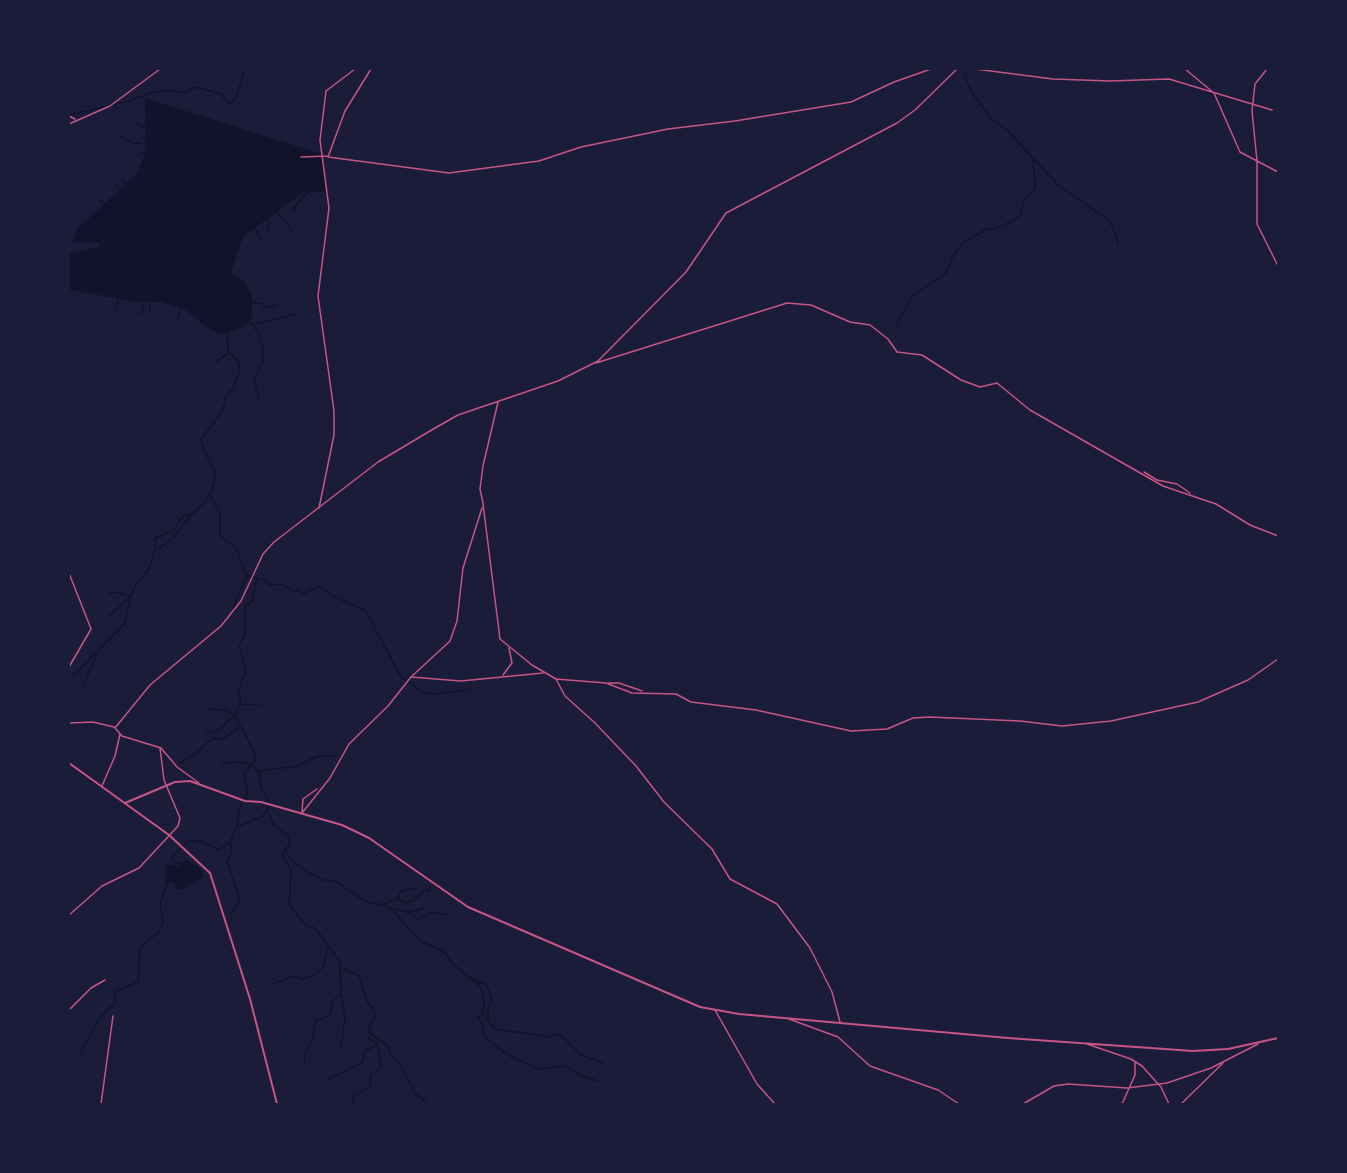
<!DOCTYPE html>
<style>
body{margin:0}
#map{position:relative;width:1347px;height:1173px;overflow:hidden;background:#1b1b3a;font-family:"DejaVu Sans",sans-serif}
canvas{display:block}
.frame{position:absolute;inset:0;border:70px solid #1b1b3a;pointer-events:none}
</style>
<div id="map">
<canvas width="1347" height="1173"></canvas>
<div class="frame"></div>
</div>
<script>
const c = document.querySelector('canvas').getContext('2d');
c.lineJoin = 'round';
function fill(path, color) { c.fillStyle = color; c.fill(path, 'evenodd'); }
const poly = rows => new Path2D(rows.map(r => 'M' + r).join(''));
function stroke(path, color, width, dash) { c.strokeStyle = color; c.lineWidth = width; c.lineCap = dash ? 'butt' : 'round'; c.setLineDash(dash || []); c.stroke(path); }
const water = poly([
 [145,98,321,154,327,191,304,192,243,237,231,272,245,282,252,296,252,317,243,327,222,334,209,329,184,309,162,302,139,302,69,290,69,253,99,247,99,243,93,242,72,243,77,229,137,174,146,150],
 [186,860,201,869,203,876,185,889,175,890,175,884,171,881,165,886,166,864,180,867,183,861]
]);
const stream = poly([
 [964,75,973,94,991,118,1008,131,1058,185,1108,220,1113,227,1118,244],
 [69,115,129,101,150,93,167,90,184,93,196,87,221,94,229,104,236,98,245,69],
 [135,122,147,129],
 [140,135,148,141],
 [120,136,132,143,146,144],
 [137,156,147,151],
 [122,179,127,185],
 [115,184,121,190],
 [99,200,106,204],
 [90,209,96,214],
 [277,212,292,230],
 [296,212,293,208,309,191],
 [267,218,269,232],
 [255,228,261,240],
 [150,301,150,312],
 [250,302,267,304],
 [263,308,277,305],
 [116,310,118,299],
 [141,315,144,301],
 [178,318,182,308],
 [249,321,258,332,263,347,263,362,254,378,259,399],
 [252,325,297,314],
 [896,326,912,296,946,273,952,258,964,242,987,229,995,229,1017,219,1021,213,1023,200,1035,189,1033,159],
 [215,362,229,353],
 [210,494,220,514,220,536,236,548,246,575,267,581,268,585,284,584,292,591,298,590,303,594,319,586,333,596,366,611,400,676,422,692,434,694,472,689],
 [158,549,172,539,192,514],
 [234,605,247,576],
 [108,617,131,596,136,584,149,569,156,545,155,538,173,531,183,516,192,514,204,504,212,490,216,473,204,451,201,439,222,412,226,396,234,387,240,370,238,361,228,351,227,332],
 [69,676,75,674,125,623,131,596,115,592,108,594],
 [83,686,97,654],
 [241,705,260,704],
 [209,709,225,710,233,714],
 [206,733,219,730,236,713],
 [180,763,198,752,212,738,223,739,238,728],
 [222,763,242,762,253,765,260,775,261,789,268,799,269,807,263,816,237,827,230,842,232,851,227,862,240,899,234,911,230,913],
 [257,771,298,766,317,756,337,756],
 [268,812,274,825,289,836,289,845,282,855,291,871,289,905,308,928,313,927,319,933,341,963,340,967,359,976,367,1001,376,1014,369,1028,371,1035,368,1039,377,1042,381,1067,370,1075,371,1085,353,1097,353,1104],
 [237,827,240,807,248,792,244,774,255,760,254,750,235,717,241,700,238,691,246,672,239,645,245,635,245,607,252,601,257,579],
 [285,849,288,856,304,870,323,880,337,882,365,901,389,907,421,941,445,952,452,963,481,987,484,999,483,1015,495,1029,550,1037,560,1034,581,1055,603,1063],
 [181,864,174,862,172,857,188,841,200,841,219,850,230,842],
 [398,898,401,891,415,888],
 [383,904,397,899,405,903,417,899,423,891,429,890,430,885],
 [392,909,407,911,419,920,429,913,446,914],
 [409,913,425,907],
 [471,978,487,985,492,1000,488,1007,488,1021],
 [273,984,293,976,302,979,313,976,323,967,328,948],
 [484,1013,478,1018,483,1025,484,1037,508,1055,538,1069,565,1066,580,1075,598,1081],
 [372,1035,388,1046,390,1054,400,1064,415,1093,429,1104],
 [341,1046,345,1018,341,994],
 [80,1053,100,1017,115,1003,115,991,138,982,140,947,159,932,163,923,160,904,166,887],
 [305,1063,304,1055,313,1039,315,1021,330,1015,333,1001,341,994,340,967],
 [326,1080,362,1063,365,1051,377,1045]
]);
const minor = poly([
 [371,69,345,111,328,157,449,173,539,161,581,147,668,129,735,121,851,102,894,82,931,69],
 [975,69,1053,79,1110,81,1169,79,1272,110],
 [1185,69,1214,93,1240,152,1278,172],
 [1267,69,1255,84,1252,111,1257,161,1257,224,1278,266],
 [69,116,75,119],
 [69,124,110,106,160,69],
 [301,157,328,156],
 [596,363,787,303,811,305,850,322,870,325,888,339,897,352,922,355,961,380,980,387,997,383,1030,410,1163,486,1216,504,1250,525,1278,536],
 [1144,472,1157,480,1177,484,1190,493],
 [483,503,480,489,483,466,498,402],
 [483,504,500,639,532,665,556,679,565,696,595,723,636,766,664,802,712,849,730,879,777,904,810,948,832,992,840,1022],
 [319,508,334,435,334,411,318,296,329,208,320,140,326,91,355,69],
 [69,573,91,629,69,667],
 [503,675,512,663,509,648],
 [411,677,461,681,543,673],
 [556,679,606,683,632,693,676,694,691,702,756,710,851,731,887,729,913,718,930,717,1020,721,1062,726,1111,721,1198,702,1248,680,1278,659],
 [609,683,619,683,642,691],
 [69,723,93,722,114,727],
 [199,783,177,767,161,748,122,736,115,728,150,685,221,626,241,601,263,554,274,542,378,462,435,428,458,415,558,381,598,361,686,272,726,213,897,123,915,110,957,69],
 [102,786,115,756,120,734],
 [302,812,303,799,317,789],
 [302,813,330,778,349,744,388,706,411,677,450,641,457,621,463,568,482,508],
 [69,915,102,886,139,868,178,826,180,818,164,780,160,748],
 [69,1010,91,988,105,980],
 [715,1010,757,1084,775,1104],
 [789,1019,838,1037,870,1066,938,1090,959,1104],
 [1087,1044,1131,1059,1142,1066,1161,1087,1169,1104],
 [101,1104,113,1016],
 [1023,1104,1054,1086,1068,1084,1127,1088,1167,1083,1211,1068,1258,1044],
 [1122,1104,1135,1075,1135,1063],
 [1181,1104,1223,1063]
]);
const tertiary = poly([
 [69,763,169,835,210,873,250,999,277,1104],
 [125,803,175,782,190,781,245,801,261,802,342,825,369,838,468,907,700,1007,739,1014,1008,1038,1193,1051,1228,1049,1278,1038]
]);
fill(water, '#12122b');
stroke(stream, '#12122b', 1.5);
stroke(minor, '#c65784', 1.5);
stroke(tertiary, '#c65784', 2);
</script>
